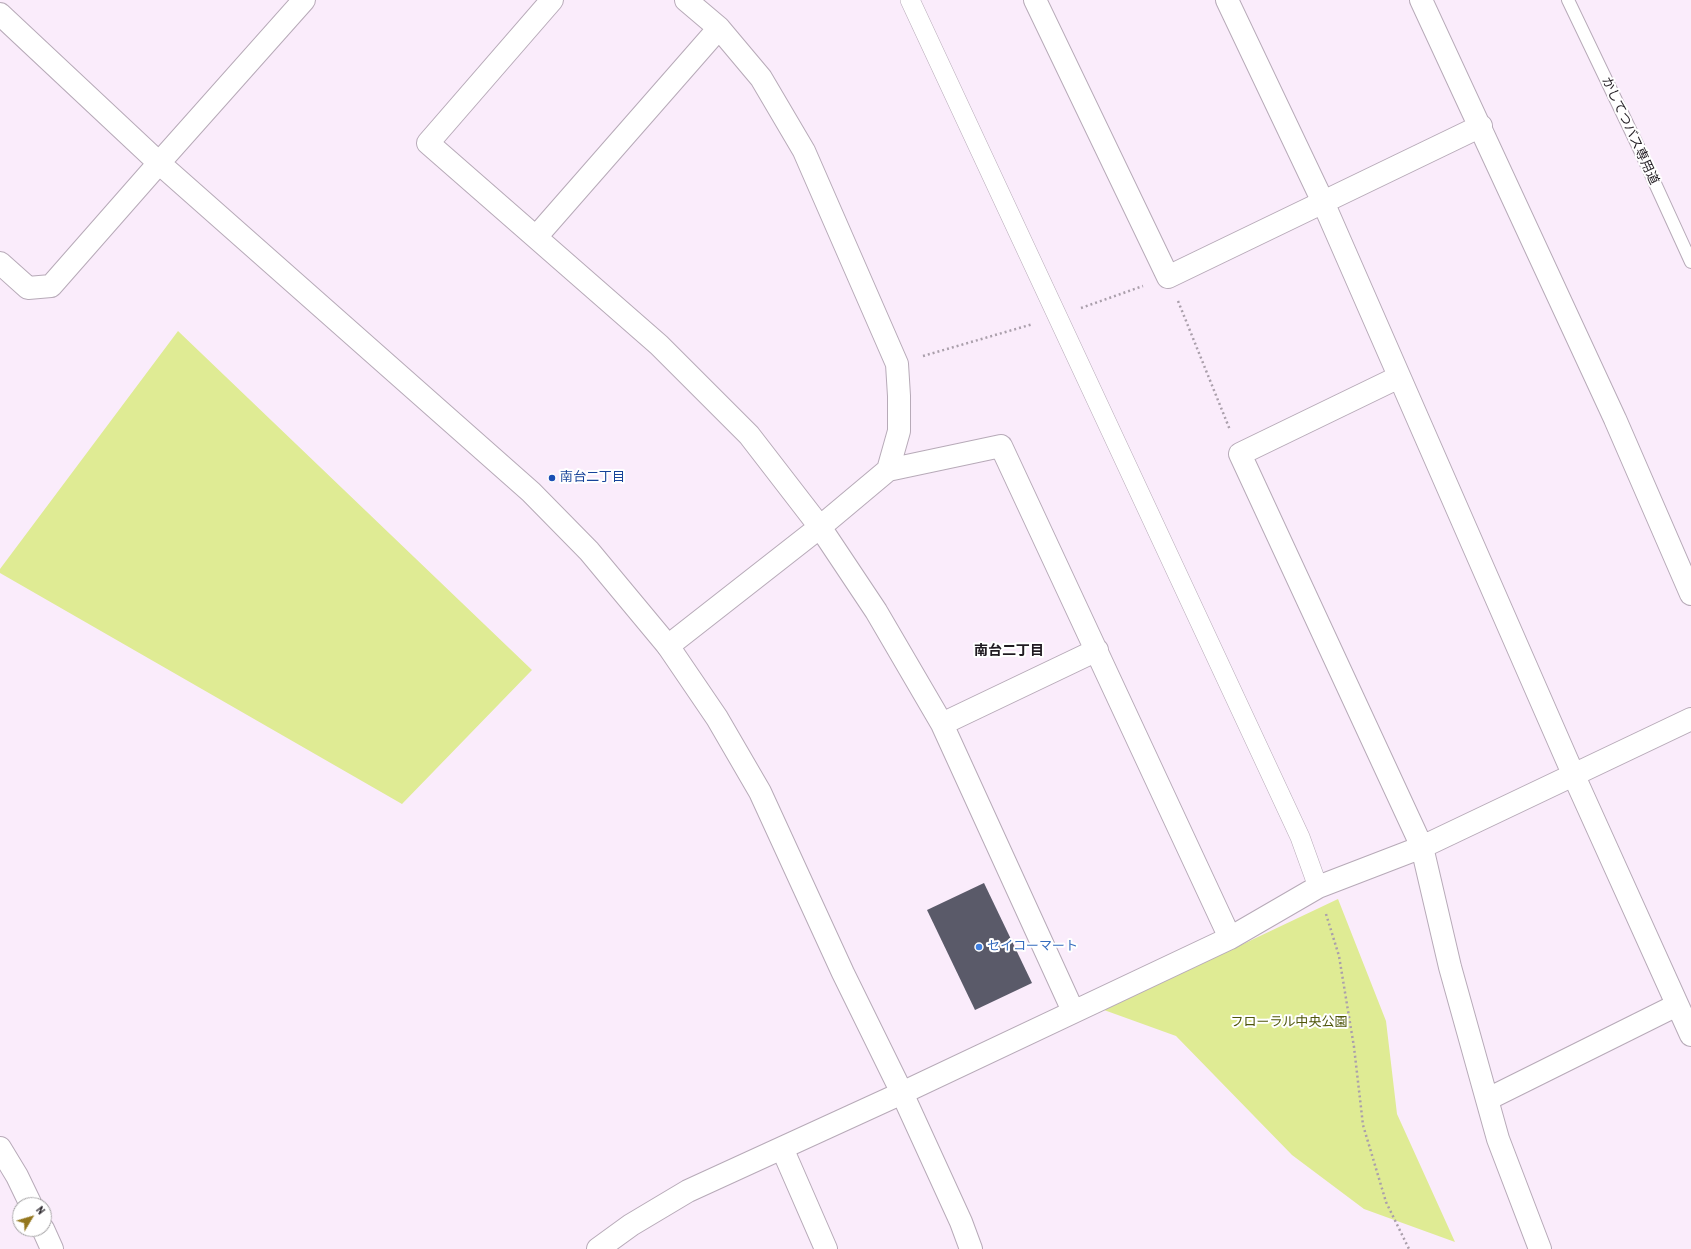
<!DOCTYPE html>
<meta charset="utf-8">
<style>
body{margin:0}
#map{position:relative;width:1691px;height:1249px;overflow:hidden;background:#faecfb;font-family:"Archivo Narrow",sans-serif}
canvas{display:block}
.north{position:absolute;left:12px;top:1197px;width:40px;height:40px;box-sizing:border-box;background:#fff;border:1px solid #a6a4a6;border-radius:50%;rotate:52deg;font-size:11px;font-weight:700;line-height:16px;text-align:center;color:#201b21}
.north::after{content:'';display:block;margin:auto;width:14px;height:18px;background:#94771e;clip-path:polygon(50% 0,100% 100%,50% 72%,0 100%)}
</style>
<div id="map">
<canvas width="1691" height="1249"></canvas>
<div class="north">N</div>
</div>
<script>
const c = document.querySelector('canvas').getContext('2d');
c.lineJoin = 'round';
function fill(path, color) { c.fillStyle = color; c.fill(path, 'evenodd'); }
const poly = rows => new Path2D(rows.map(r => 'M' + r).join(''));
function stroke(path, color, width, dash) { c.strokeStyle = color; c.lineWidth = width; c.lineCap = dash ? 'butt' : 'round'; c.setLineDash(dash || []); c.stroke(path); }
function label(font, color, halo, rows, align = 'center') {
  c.font = font + ' "Archivo Narrow","Noto Sans JP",sans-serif'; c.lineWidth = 4; c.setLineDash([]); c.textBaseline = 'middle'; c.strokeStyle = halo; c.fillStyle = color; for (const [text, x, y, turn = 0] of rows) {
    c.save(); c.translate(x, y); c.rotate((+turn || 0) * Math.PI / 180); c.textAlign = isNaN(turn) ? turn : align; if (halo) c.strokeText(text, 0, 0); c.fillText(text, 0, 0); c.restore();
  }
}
const green = poly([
 [178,331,532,670,402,804,0,573,0,569],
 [1338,899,1386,1021,1397,1114,1455,1242,1364,1209,1292,1155,1176,1036,1104,1010]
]);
const building = poly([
 [984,883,1032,983,975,1010,927,910]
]);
const path = poly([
 [1178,301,1230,430],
 [1081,308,1143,286],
 [923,356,1033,324],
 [1326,914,1339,956,1354,1047,1363,1125,1386,1202,1409,1249]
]);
const service = poly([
 [1568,0,1637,144,1691,262]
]);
const pedestrian = poly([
 [910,0,1300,837,1318,887]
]);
const minor = poly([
 [552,0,428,143,659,345,749,435,820,527,876,611,942,724,1073,1011],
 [1035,0,1168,277,1481,126],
 [1227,0,1323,202,1574,776,1691,1035],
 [1421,0,1615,419,1691,594],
 [0,14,159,163,51,286,28,288,0,263],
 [536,237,719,28],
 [1399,377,1240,454,1422,847,1450,967,1498,1139,1540,1249],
 [888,470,1001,446,1230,938],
 [668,646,820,527,888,470,899,431,899,396,897,364,804,151,761,78,719,28,686,0],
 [942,724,1097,650],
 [1488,1099,1677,1005],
 [782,1148,826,1249],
 [598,1249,631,1225,688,1191,902,1093,1230,938,1318,887,1422,847,1691,719]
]);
const tertiary = poly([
 [304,0,159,163,531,492,589,551,668,646,717,718,760,792,843,973,902,1093,961,1222,971,1249],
 [0,1148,17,1176,31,1205],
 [43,1229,52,1249]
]);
const markers = [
 [552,478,4,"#1a4fb4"],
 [979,947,4,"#3f7fe0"]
];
const streetNames = [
 ["かしてつバス専用道",1630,131,65]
];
const transitNames = [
 ["南台二丁目",560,478]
];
const shopNames = [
 ["セイコーマート",987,947]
];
const parkNames = [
 ["フローラル中央公園",1289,1023]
];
const neighbourhoodNames = [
 ["南台二丁目",1009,651]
];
fill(green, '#dfeb94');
fill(building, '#5a5a69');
stroke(service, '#b7aab8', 14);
stroke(pedestrian, '#b7aab8', 20);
stroke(minor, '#b7aab8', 24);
stroke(tertiary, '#b7aab8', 24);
stroke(path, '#aa9fab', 2.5, [2, 3]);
stroke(service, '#fff', 12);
stroke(pedestrian, '#fff', 19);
stroke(minor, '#fff', 22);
stroke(tertiary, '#fff', 22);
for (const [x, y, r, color] of markers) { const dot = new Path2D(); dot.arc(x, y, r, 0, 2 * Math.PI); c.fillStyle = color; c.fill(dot); stroke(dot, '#fff', 1.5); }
label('13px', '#201b21', '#fff', streetNames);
label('13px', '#164399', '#fff', transitNames, 'left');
label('13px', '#366cbe', '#fff', shopNames, 'left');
label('13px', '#4f560b', '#fff', parkNames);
label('bold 14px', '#201b21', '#fff', neighbourhoodNames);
</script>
